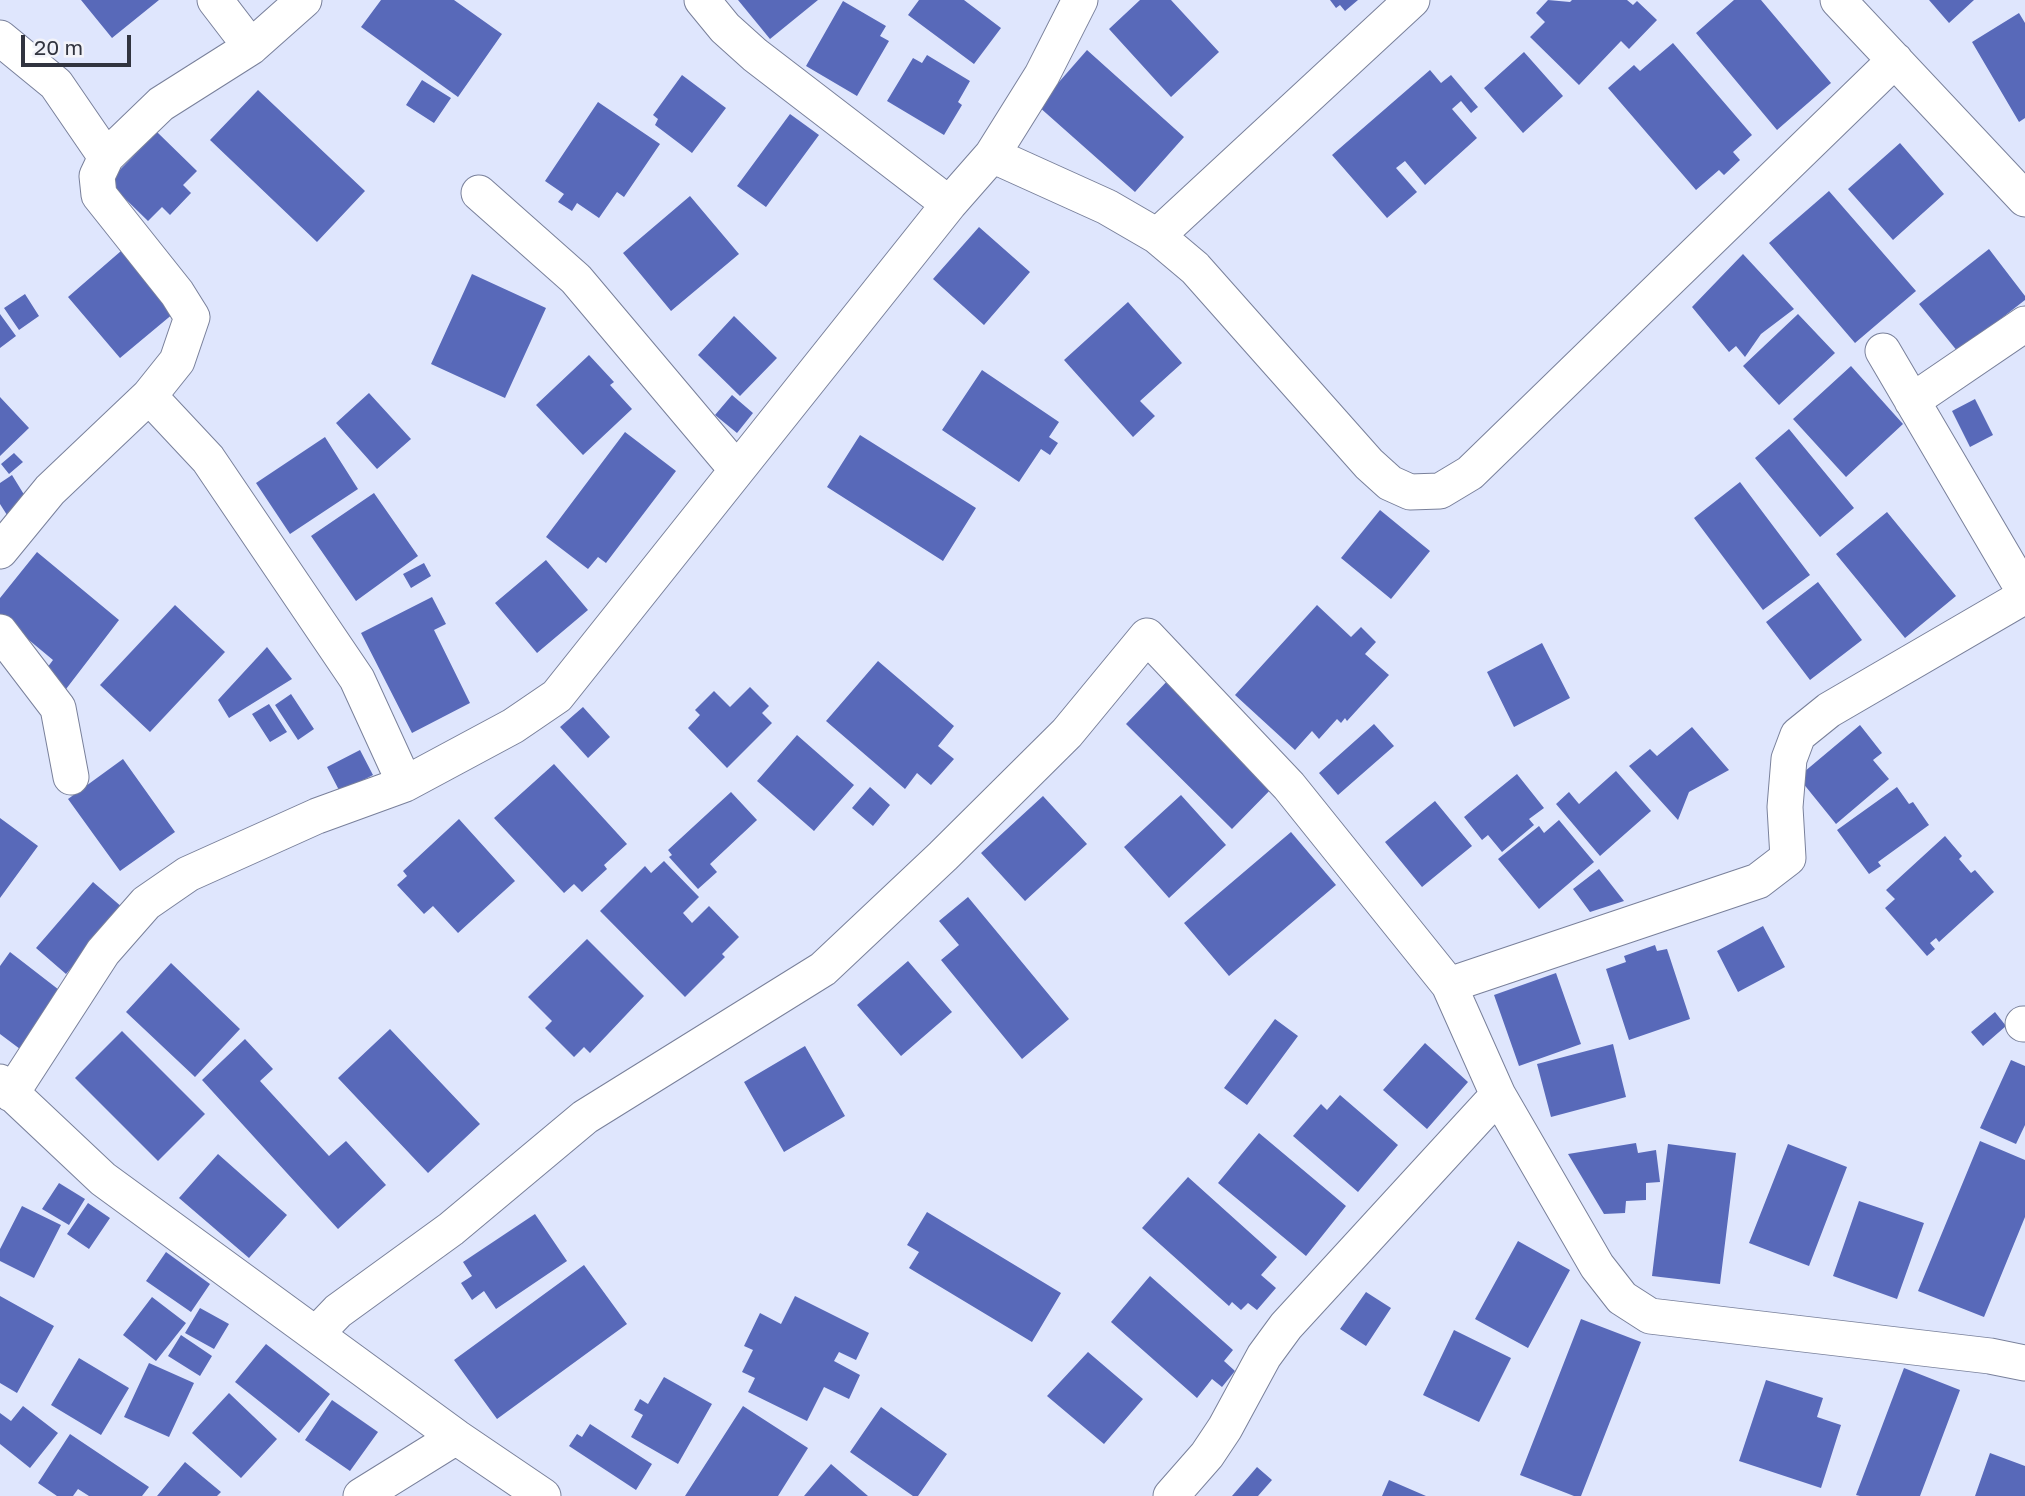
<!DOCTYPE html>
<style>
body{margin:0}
#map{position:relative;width:2025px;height:1496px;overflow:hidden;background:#dfe6fd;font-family:"Golos Text",sans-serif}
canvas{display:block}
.scale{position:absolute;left:21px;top:35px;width:110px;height:32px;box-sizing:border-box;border:4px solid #31343f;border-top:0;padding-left:9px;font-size:21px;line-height:24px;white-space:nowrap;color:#31343f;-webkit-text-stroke:5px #f2f3f9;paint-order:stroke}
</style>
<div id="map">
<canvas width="2025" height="1496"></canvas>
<div class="scale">20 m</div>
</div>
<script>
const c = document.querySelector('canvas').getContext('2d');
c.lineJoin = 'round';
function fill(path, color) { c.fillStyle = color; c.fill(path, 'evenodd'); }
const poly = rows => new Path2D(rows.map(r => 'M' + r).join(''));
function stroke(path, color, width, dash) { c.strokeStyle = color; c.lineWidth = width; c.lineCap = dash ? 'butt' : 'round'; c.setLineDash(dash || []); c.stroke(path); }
const building = poly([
 [81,0,159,0,112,38],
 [381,0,454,0,502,34,458,97,361,27],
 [738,0,818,0,770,39],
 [919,0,964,0,1001,28,974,64,908,15],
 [1140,0,1171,0,1219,52,1171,97,1109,29],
 [1330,0,1358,0,1345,11,1340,5,1336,8],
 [1548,0,1570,2,1572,0,1627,0,1633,5,1637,1,1657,20,1629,49,1621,41,1579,85,1530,37,1545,22,1536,13],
 [1734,0,1761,0,1831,83,1777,130,1696,33],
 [1929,0,1974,0,1949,23],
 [843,1,886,26,880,36,889,41,857,96,806,66],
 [2019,13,2025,23,2025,118,2019,122,1972,42],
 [1673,43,1752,135,1733,152,1740,160,1724,175,1719,170,1696,190,1608,88,1634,65,1640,71],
 [1087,50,1184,137,1135,192,1038,106],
 [1524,52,1563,96,1523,133,1484,88],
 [927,55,970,81,958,102,962,105,944,135,887,101,913,58,922,63],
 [1430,70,1441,83,1451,75,1478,107,1471,113,1461,101,1452,109,1477,138,1425,185,1405,161,1396,168,1417,192,1387,218,1332,155],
 [682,75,726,108,692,153,655,125,658,119,653,115],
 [422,80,451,98,434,123,406,105],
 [258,90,365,191,317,242,210,140],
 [598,102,660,144,624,197,617,192,599,218,577,203,572,211,558,202,564,194,545,181],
 [790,114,819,135,766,207,737,186],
 [157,132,197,171,183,185,191,193,170,215,162,207,148,221,108,182],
 [1900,143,1944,194,1893,240,1848,189],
 [1829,191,1916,291,1855,343,1769,243],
 [690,196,739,254,671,311,623,253],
 [979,227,1030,272,984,325,933,279],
 [1989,249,2025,296,2025,300,1958,352,1919,304],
 [121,251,174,313,120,358,68,297],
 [1743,254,1794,309,1761,334,1745,357,1736,346,1729,352,1692,307],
 [472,274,546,308,505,398,431,364],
 [25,294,39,316,19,330,4,308],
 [1128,302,1182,363,1140,401,1155,416,1133,437,1064,360],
 [0,314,16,336,0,348],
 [1798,314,1835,353,1779,405,1743,366],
 [734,316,777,358,740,396,698,355],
 [589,355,614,382,610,385,632,409,583,455,536,405],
 [1851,366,1903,424,1846,477,1793,419],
 [982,370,1059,422,1049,437,1058,443,1050,455,1041,449,1019,482,942,430],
 [369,393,411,439,377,469,336,423],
 [732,395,753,413,737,433,715,415],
 [0,397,29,428,0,456],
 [1975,399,1993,435,1970,447,1952,411],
 [1789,429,1854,508,1820,537,1755,458],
 [625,432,676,471,606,563,598,557,588,569,546,537],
 [860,435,976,508,943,561,827,487],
 [325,437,358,489,290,534,256,483],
 [14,453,23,462,9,474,1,464],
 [12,475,28,501,7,515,0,504,0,483],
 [1740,482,1810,575,1763,610,1694,518],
 [374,493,418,556,356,601,311,536],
 [1380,510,1430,551,1391,599,1341,558],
 [1887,512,1956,596,1905,638,1836,554],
 [37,552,119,620,63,693,41,676,53,660,0,616,0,598],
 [546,560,588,610,537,653,495,603],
 [424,563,431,576,411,588,403,574],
 [1818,582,1862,640,1810,680,1766,622],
 [432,597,446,624,434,630,470,703,412,733,361,633],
 [175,605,225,652,150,732,100,685],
 [1317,605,1351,637,1361,627,1376,642,1365,654,1389,675,1347,721,1345,718,1341,723,1337,719,1319,739,1312,731,1295,750,1235,695],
 [1542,643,1570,698,1514,727,1487,672],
 [267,647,292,679,229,718,218,700],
 [878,661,954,726,938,746,954,759,931,785,917,773,905,789,826,721],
 [1172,676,1279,781,1232,829,1126,724],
 [750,687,769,706,762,713,772,723,727,768,688,728,700,715,695,710,714,691,730,707],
 [291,694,314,729,298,740,275,705],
 [269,704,287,732,270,742,252,714],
 [583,707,610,737,588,758,560,727],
 [1374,724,1394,746,1338,795,1319,773],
 [1860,725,1882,753,1873,760,1889,779,1836,824,1798,777],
 [1692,727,1729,770,1689,792,1678,820,1629,766,1650,749,1657,756],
 [797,735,854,785,814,831,757,781],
 [360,750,373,775,340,792,327,767],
 [123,759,175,832,120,871,68,799],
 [554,764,627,844,604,865,607,869,582,892,574,884,564,893,494,818],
 [1616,771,1651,811,1600,856,1556,804,1569,792,1579,804],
 [1517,774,1544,808,1529,819,1534,825,1502,852,1488,835,1482,840,1464,817],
 [870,787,890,805,873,826,852,808],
 [1897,787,1909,804,1913,802,1929,825,1878,862,1881,866,1869,874,1837,830],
 [731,792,757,820,710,864,717,872,698,889,669,857,672,855,668,850],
 [1181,795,1226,845,1169,898,1124,847],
 [1043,796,1087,844,1025,901,981,853],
 [1435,801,1472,846,1422,887,1385,842],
 [0,818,38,846,0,898],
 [459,819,515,881,458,933,433,906,424,914,397,885,407,876,403,871],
 [1559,820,1594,862,1539,909,1498,859,1539,826,1544,833],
 [1291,832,1336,885,1229,976,1184,923],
 [1945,836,1962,856,1959,859,1971,873,1975,870,1994,892,1939,942,1936,938,1930,943,1935,949,1927,956,1885,908,1895,899,1886,890],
 [664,861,699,897,683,913,692,923,709,906,739,937,722,954,725,957,685,997,600,911,645,866,651,873],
 [1599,869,1624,901,1590,912,1573,889],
 [93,882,123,908,66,974,36,948],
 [968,897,1069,1019,1022,1059,941,960,959,945,939,921],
 [1763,926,1785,967,1738,992,1717,951],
 [587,939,644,996,590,1053,584,1047,574,1057,545,1028,552,1021,528,997],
 [1655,945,1657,951,1667,949,1690,1019,1629,1040,1606,969,1626,962,1624,956],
 [10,952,63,993,20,1049,0,1034,0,966],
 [908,961,952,1012,901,1056,857,1005],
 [171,963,240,1029,195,1077,126,1012],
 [1556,973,1581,1044,1519,1066,1494,995],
 [1995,1012,2006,1026,1983,1046,1971,1032],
 [1275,1019,1298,1036,1247,1105,1224,1088],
 [390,1029,480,1124,428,1173,338,1078],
 [122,1031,205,1114,158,1161,75,1078],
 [245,1039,273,1069,260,1081,329,1156,346,1141,386,1185,338,1229,202,1080],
 [1425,1043,1468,1082,1427,1129,1383,1090],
 [1613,1044,1626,1097,1551,1117,1537,1064],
 [805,1046,845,1116,784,1152,744,1082],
 [2011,1060,2025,1066,2025,1125,2016,1144,1980,1128],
 [1340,1095,1398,1145,1358,1192,1293,1136,1321,1104,1327,1110],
 [1259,1133,1346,1206,1306,1256,1218,1183],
 [1980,1141,2025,1160,2025,1217,1984,1317,1918,1291],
 [1636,1143,1638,1153,1656,1150,1660,1182,1646,1183,1646,1200,1626,1201,1625,1213,1604,1214,1568,1154],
 [1668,1144,1736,1153,1720,1284,1652,1276],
 [1788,1144,1847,1167,1809,1266,1749,1243],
 [218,1154,287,1215,249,1258,179,1198],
 [1188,1177,1277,1257,1261,1275,1276,1288,1257,1310,1248,1303,1241,1310,1232,1302,1229,1306,1142,1228],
 [59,1183,85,1199,69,1225,42,1209],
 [1859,1201,1924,1223,1897,1299,1833,1276],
 [88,1203,110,1218,89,1249,67,1234],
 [22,1206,61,1225,34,1278,0,1261,0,1249],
 [927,1212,1061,1293,1032,1342,909,1268,919,1252,907,1245],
 [535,1214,567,1261,496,1309,484,1291,472,1300,461,1283,472,1276,463,1262],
 [1518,1241,1570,1270,1528,1348,1475,1319],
 [166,1252,210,1284,191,1312,146,1281],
 [584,1265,627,1324,497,1419,454,1360],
 [1150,1276,1233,1350,1224,1361,1235,1371,1222,1387,1212,1379,1197,1398,1111,1322],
 [1366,1292,1391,1308,1366,1346,1340,1329],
 [0,1296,54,1326,17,1393,0,1383],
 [795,1296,869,1333,856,1360,839,1352,834,1361,860,1375,849,1399,824,1387,807,1421,748,1392,755,1378,742,1372,753,1350,744,1346,760,1313,781,1324],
 [152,1297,186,1323,156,1361,123,1335],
 [200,1308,229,1324,214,1349,185,1333],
 [1581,1319,1641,1342,1581,1496,1574,1496,1520,1475],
 [1454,1330,1511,1358,1479,1422,1423,1395],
 [181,1335,212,1356,200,1376,168,1356],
 [266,1344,330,1394,299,1433,235,1382],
 [1088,1352,1143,1399,1104,1444,1047,1396],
 [79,1358,129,1388,101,1435,51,1405],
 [149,1363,194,1383,169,1437,124,1417],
 [1904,1368,1960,1390,1920,1496,1860,1496,1856,1495],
 [664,1377,712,1404,678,1464,631,1437,643,1415,634,1410,640,1399,648,1404],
 [1766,1380,1823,1398,1817,1417,1841,1425,1821,1488,1739,1461],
 [229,1393,277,1439,241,1478,192,1433],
 [332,1400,378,1432,350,1471,305,1440],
 [23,1406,58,1433,30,1468,0,1444,0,1413,11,1421],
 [743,1406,808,1448,778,1496,685,1496],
 [881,1407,947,1454,918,1496,913,1496,850,1452],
 [590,1424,652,1464,636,1490,569,1446,577,1434,582,1437],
 [70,1434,149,1487,142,1496,89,1496,78,1489,73,1496,57,1496,38,1483],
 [1990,1453,2025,1466,2025,1496,1975,1496],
 [185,1462,221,1492,217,1496,157,1496],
 [831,1464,868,1496,804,1496],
 [1257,1467,1272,1480,1258,1496,1232,1496],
 [1389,1480,1426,1496,1382,1496]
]);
const street = poly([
 [215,0,251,47],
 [702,0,725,28,755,55,949,204],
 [1838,0,2025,199],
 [0,38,56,84,106,157],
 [992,155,1107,207,1157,236,1195,268,1369,464,1390,483,1410,492,1440,491,1470,473,1895,60],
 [479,193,576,279,737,470],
 [1157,236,1412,0],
 [1883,351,2025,593],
 [149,396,208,459,357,679,405,784],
 [1912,401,2025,324],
 [0,551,50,490,149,396,177,361,192,317,177,293,99,195,97,176,106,157,161,104,251,47,304,0],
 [0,632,58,708,71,777],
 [1449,985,1758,881,1788,858,1785,807,1789,759,1798,735,1829,710,2025,596],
 [2023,1024,2025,1024],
 [0,1082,103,1179,456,1437,543,1496],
 [11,1094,103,952,146,903,188,874,317,816,405,784,513,726,557,696,949,204,992,155,1042,75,1080,0],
 [316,1334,338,1311,451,1229,585,1117,823,969,943,856,1067,733,1147,636,1289,786,1449,985,1498,1095,1597,1266,1622,1298,1650,1316,1990,1356,2025,1363],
 [361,1496,456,1437],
 [1171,1496,1207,1455,1225,1428,1264,1356,1286,1326,1498,1095]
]);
fill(building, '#5869b9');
stroke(street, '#79809b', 37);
stroke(street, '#fff', 35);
</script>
